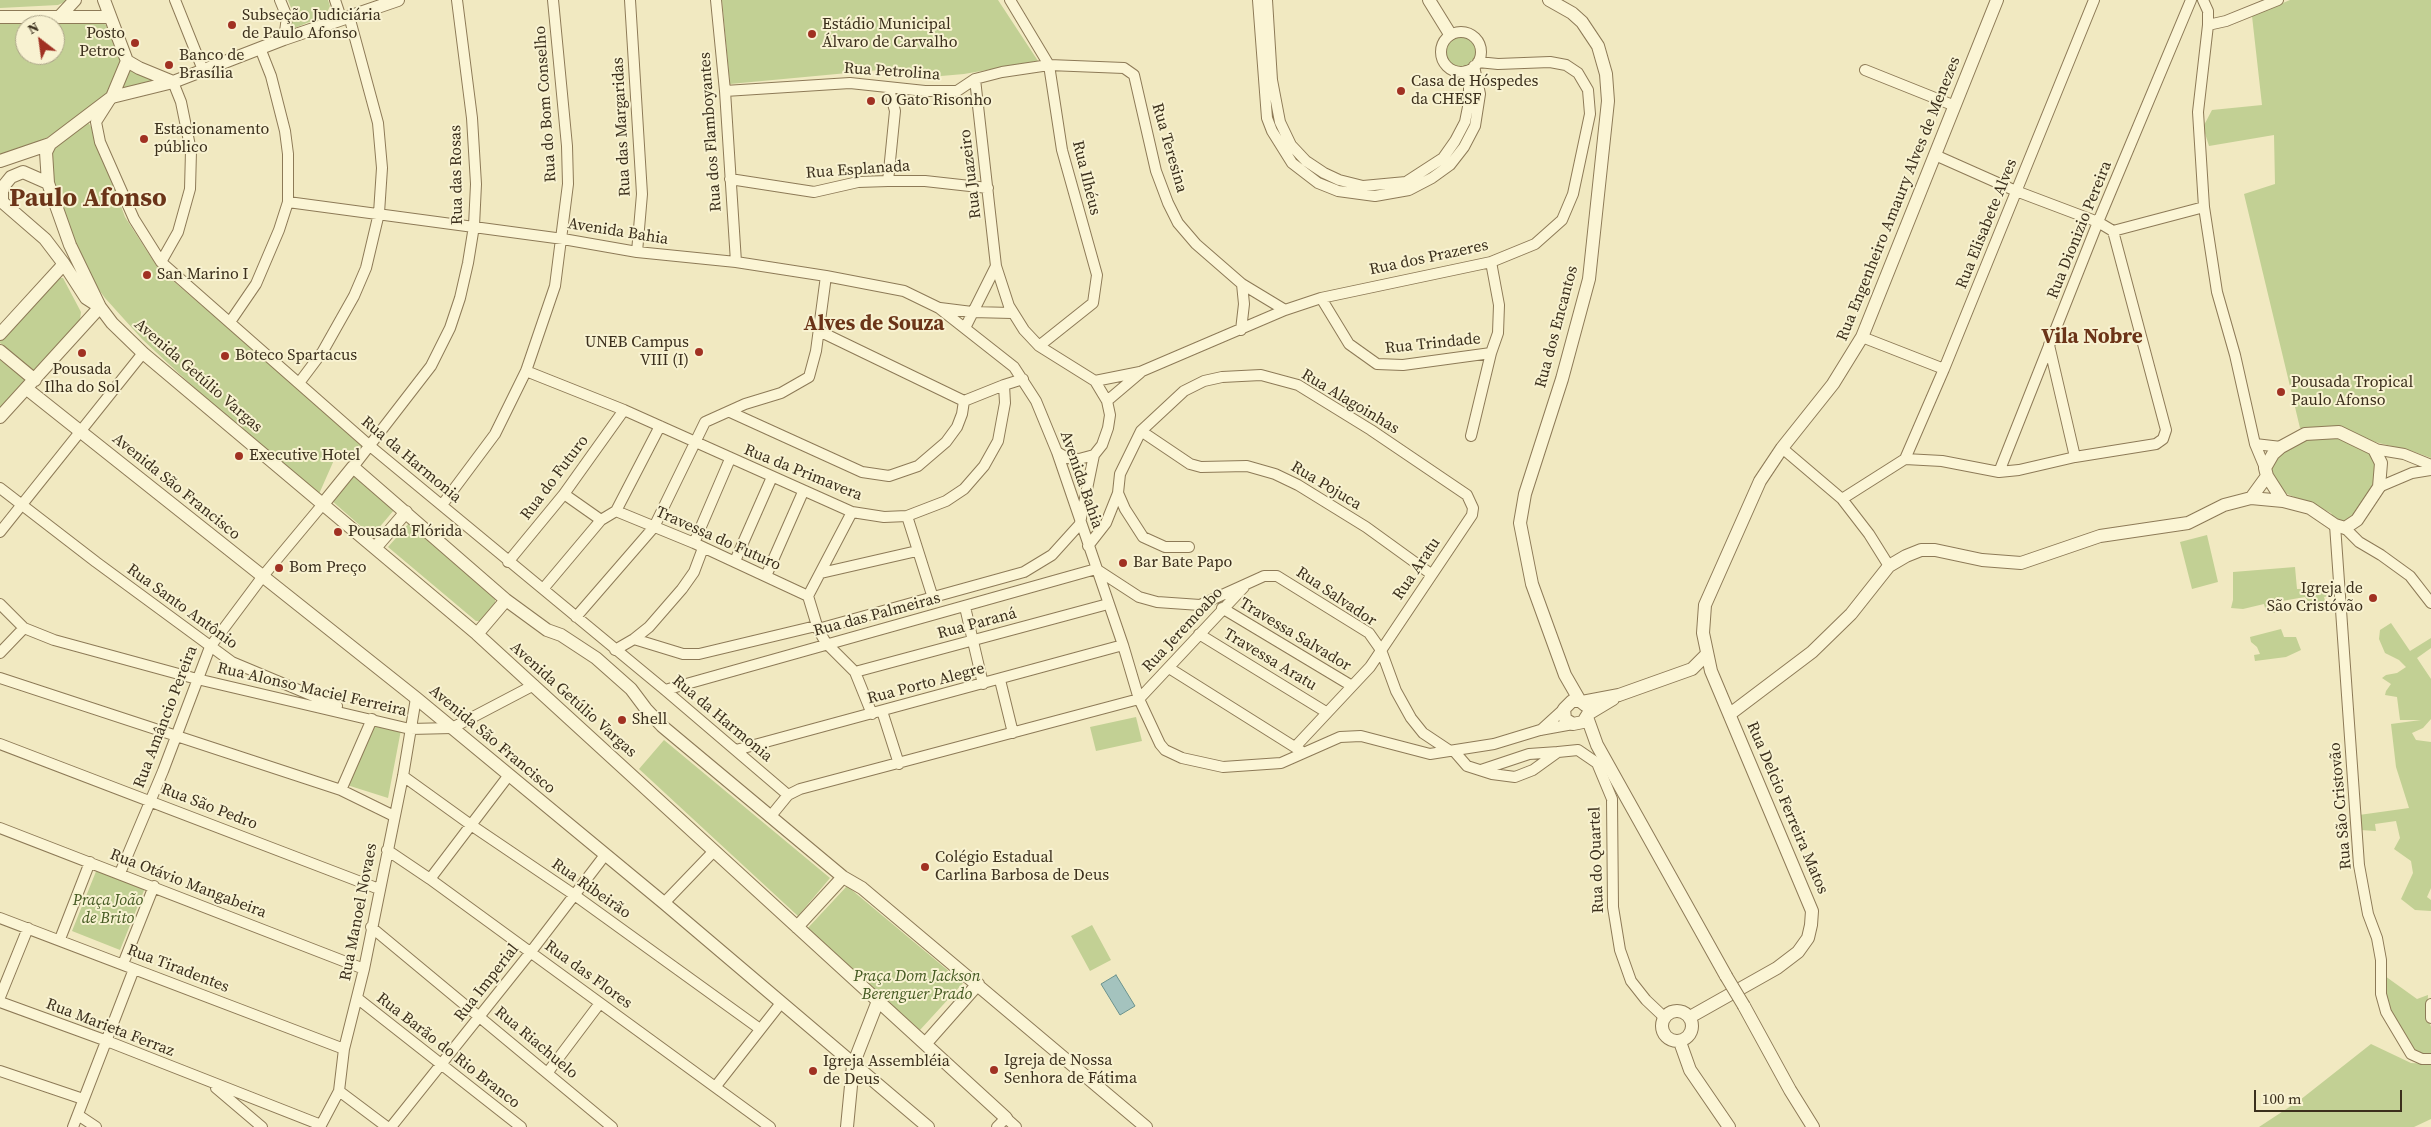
<!DOCTYPE html>
<meta charset="utf-8">
<style>
body{margin:0}
#map{position:relative;width:2431px;height:1127px;overflow:hidden;background:#f1e9c1;font-family:"Source Serif 4",serif}
canvas{display:block}
.north{position:absolute;left:15px;top:15px;width:50px;height:50px;box-sizing:border-box;background:#f8f2d1;border:1px solid #aca489;border-radius:50%;rotate:330deg;font-size:14px;font-weight:700;line-height:20px;text-align:center;color:#3b2f1c}
.north::after{content:'';display:block;margin:auto;width:18px;height:22px;background:#a03122;clip-path:polygon(50% 0,100% 100%,50% 72%,0 100%)}
.scale{position:absolute;left:2254px;top:1090px;width:148px;height:22px;box-sizing:border-box;border:2px solid #3b2f1c;border-top:0;padding-left:6px;font-size:15px;line-height:18px;white-space:nowrap;color:#3b2f1c;-webkit-text-stroke:4px #f8f2d1;paint-order:stroke}
</style>
<div id="map">
<canvas width="2431" height="1127"></canvas>
<div class="north">N</div>
<div class="scale">100 m</div>
</div>
<script>
const c = document.querySelector('canvas').getContext('2d');
c.lineJoin = 'round';
function fill(path, color) { c.fillStyle = color; c.fill(path, 'evenodd'); }
const poly = rows => new Path2D(rows.map(r => 'M' + r).join(''));
function stroke(path, color, width, dash) { c.strokeStyle = color; c.lineWidth = width; c.lineCap = dash ? 'butt' : 'round'; c.setLineDash(dash || []); c.stroke(path); }
function label(font, color, halo, rows, align = 'center') {
  c.font = font + ' "Source Serif 4",serif'; c.lineWidth = 4; c.setLineDash([]); c.textBaseline = 'middle'; c.strokeStyle = halo; c.fillStyle = color; for (const [text, x, y, turn = 0] of rows) {
    c.save(); c.translate(x, y); c.rotate((+turn || 0) * Math.PI / 180); c.textAlign = isNaN(turn) ? turn : align; if (halo) c.strokeText(text, 0, 0); c.fillText(text, 0, 0); c.restore();
  }
}
const green = poly([
 [0,0,69,0,58,5,0,8],
 [288,0,328,0,330,6,326,15,290,30,292,10],
 [722,0,998,0,1038,61,964,74,907,79,901,68,730,84],
 [2290,0,2431,0,2431,458,2412,451,2375,442,2340,427,2300,428,2244,194,2275,184,2274,135,2209,146,2203,127,2212,110,2262,105,2252,16],
 [0,10,78,12,96,19,106,25,121,57,112,95,128,67,159,83,135,88,46,138,25,147,0,154],
 [25,25,55,25,55,55,25,55],
 '1443 51a18 18 0 1 1 36 0a18 18 0 1 1-36 0Z',
 [88,122,93,130,125,217,158,268,365,445,350,461,342,456,334,460,319,494,201,394,142,339,105,298,91,279,82,262,50,172,53,148],
 [57,278,63,278,81,312,80,320,34,374,0,343,0,339],
 [0,355,29,381,0,410],
 [2337,435,2368,449,2376,462,2376,478,2353,519,2336,523,2331,513,2321,508,2287,494,2275,486,2270,474,2272,464,2279,453,2309,438],
 [354,474,394,510,372,536,331,500],
 [410,522,495,599,495,603,480,621,476,621,388,547],
 [2207,535,2218,582,2192,589,2180,542],
 [2295,567,2297,589,2328,589,2329,596,2324,597,2327,606,2312,607,2305,597,2282,601,2272,604,2275,613,2266,612,2264,604,2243,609,2231,608,2233,600,2233,572],
 [2391,623,2410,651,2431,638,2431,648,2417,658,2431,679,2431,719,2423,728,2412,733,2416,740,2431,742,2431,888,2427,897,2431,900,2431,911,2415,910,2401,899,2413,873,2411,861,2394,849,2400,838,2396,821,2375,824,2376,831,2360,830,2359,815,2409,808,2396,767,2391,724,2421,720,2400,720,2397,697,2385,695,2386,691,2391,684,2382,678,2386,675,2397,673,2406,667,2399,660,2385,653,2379,639,2380,630],
 [2281,629,2284,637,2296,637,2301,650,2286,657,2255,661,2254,655,2260,654,2257,647,2251,642,2250,637],
 [1136,717,1142,741,1096,751,1090,727],
 [374,725,401,730,388,798,347,785],
 [664,740,830,878,798,916,639,769],
 [97,869,145,888,120,950,72,931],
 [847,886,963,983,920,1030,806,930],
 [1092,925,1111,960,1090,971,1071,936],
 [2385,976,2417,999,2428,995,2427,1013,2431,1027,2431,1056,2423,1056,2412,1051,2390,1010,2384,993],
 [2371,1044,2411,1063,2431,1064,2431,1119,2414,1127,2259,1127,2300,1100]
]);
const water = poly([
 [1116,975,1135,1006,1120,1015,1101,984,1116,975]
]);
const minor = poly([
 [175,0,203,70],
 [280,0,287,17,284,39],
 [335,0,341,18],
 [630,0,642,194,637,252],
 [716,0,725,91,736,262],
 [1010,0,1049,65,1062,150,1097,275,1093,303,1039,346],
 [1258,0,1267,118,1272,131,1292,163,1318,183,1338,191,1375,196,1409,190,1432,178,1450,165,1464,147,1475,126,1480,94,1474,66],
 [1267,0,1272,80,1280,122,1291,145,1306,161,1324,173,1339,180,1363,186,1406,182,1443,158,1455,141,1465,122,1469,102,1469,80,1466,71],
 [2203,0,2208,11,2208,25,2198,112,2204,207,2217,292,2235,355,2255,444,2265,468],
 [2208,25,2226,21,2278,0],
 '1441 52a20 20 0 1 1 40 0a20 20 0 1 1-40 0Z',
 [1865,70,1955,106],
 [975,79,996,266,1009,306,1024,330,1039,346,1095,381,1107,401,1110,415,1108,428,1102,445,1094,455,1079,459,1067,458,1057,452],
 [725,91,850,83,925,91,957,91,975,79,1002,72,1049,65,1124,68,1134,75,1156,171,1168,203,1178,223,1196,244,1242,284,1285,310],
 [110,100,96,122,100,142,134,219,161,262,370,446,665,690,788,795],
 [1935,155,2016,191,2098,222,2113,231,2204,207],
 [730,179,814,192,858,182,888,181,925,181,988,188],
 [888,181,895,111,889,89],
 [288,202,563,239,637,252,736,262,826,276,904,291,939,308,1014,367,1036,401,1057,452,1123,645,1139,699,1160,744,1165,750,1182,758,1223,767,1281,763,1340,737,1361,736,1430,754,1494,744,1540,730,1573,724],
 [161,262,178,232,190,189,191,151,181,102,173,82],
 [1321,298,1349,344,1377,364,1403,365,1491,353],
 [940,308,972,312,1012,313],
 [230,322,256,284,279,230,288,202,288,154,285,131,271,76,260,48],
 [965,328,996,266],
 [1241,330,1244,304,1242,284],
 [819,331,964,401],
 [1862,337,1944,369],
 [2049,345,2075,457],
 [526,371,624,410,852,512,884,517,907,516,946,501,964,489,984,466,998,441,1005,403,1004,385,1023,379],
 [1095,381,1140,372,1285,310,1321,298,1491,262,1535,244,1562,220,1573,194,1590,114,1588,90,1578,73,1566,65,1550,62,1498,64,1478,62],
 [299,383,323,351,354,296,366,268,379,213,382,168,378,123,349,16],
 [964,401,1004,385],
 [1107,401,1140,373],
 [730,412,862,472,889,476,918,466,946,442,957,427,962,414,964,401],
 [1141,431,1190,464,1201,467,1247,466,1275,474,1298,485,1366,527,1431,574],
 [1471,436,1491,353,1498,333,1499,305,1491,262],
 [2255,444,2281,447],
 [1782,448,1842,499,1869,534,1889,566],
 [2374,449,2404,454,2431,465],
 [1905,459,1944,369,2094,0],
 [353,467,431,366,450,328,460,298,468,263,474,226,476,184,472,118,457,0],
 [1999,472,2098,222,2191,0],
 [2379,487,2412,473,2431,470],
 [0,488,96,562,232,662,337,706],
 [1118,493,1125,509,1143,537,1165,547,1189,547],
 [564,494,601,520],
 [1842,499,1905,459,1942,461,1999,472,2019,470,2075,457,2156,444,2163,439,2166,430,2113,231],
 [442,505,495,434,526,371,555,286,568,184,567,146,553,0],
 [616,511,694,543,808,596],
 [907,516,933,598],
 [1080,523,1094,455],
 [2335,525,2359,865,2368,914,2377,938,2381,960,2381,994,2386,1012,2411,1054,2422,1059,2431,1059],
 [2345,528,2359,542,2381,555,2410,576,2431,603],
 [0,532,143,353],
 [694,543,730,459],
 [1088,546,1106,523,1118,493,1120,474,1141,431,1184,391,1204,381,1222,377,1261,375,1298,385,1371,430,1467,495,1473,508,1472,515,1370,667,1296,746],
 [735,561,772,477],
 [508,562,564,494,624,410],
 [821,573,917,551],
 [766,576,803,492],
 [543,589,601,520,616,511,660,426],
 [808,596,818,629,826,643,855,672,872,714],
 [808,596,852,512],
 [0,604,24,628,54,640,197,679,410,729,452,728,534,685],
 [965,607,983,684],
 [1222,608,1352,686],
 [576,617,654,527,705,422,745,404,781,393,809,377,816,351,826,276],
 [818,629,1024,572,1052,555,1080,524],
 [1199,634,1326,712],
 [634,639,683,654,699,654,816,626],
 [615,650,634,639,649,627,682,589,694,572,703,548],
 [0,653,24,628],
 [1169,668,1301,751],
 [855,672,1108,604],
 [0,678,341,790,394,816],
 [1000,680,1013,733],
 [665,690,1096,569,1139,597,1157,602,1200,605,1264,576,1277,576,1369,633,1381,650,1396,691,1411,718,1423,733,1450,751],
 [1139,699,1244,587],
 [882,711,899,764],
 [1541,730,1564,709],
 [0,744,379,889],
 [736,750,1123,645],
 [1454,751,1467,766,1492,774,1515,777,1533,770,1558,752,1578,750,1597,763,1612,799,1613,907,1620,950,1631,981,1646,1000,1664,1017],
 [1481,770,1529,754,1558,752],
 [403,776,471,825,573,894,760,1029],
 [341,790,372,719],
 [770,817,788,795,800,789,1139,699],
 [0,828,364,969],
 [387,850,430,879,770,1127],
 [120,873,163,771,210,647,263,576,323,504],
 [430,879,509,775],
 [664,903,714,851],
 [0,918,344,1049],
 [371,927,612,1127],
 [60,939,90,862],
 [123,964,154,886],
 [0,997,28,928],
 [357,998,521,1127],
 [0,1002,107,1041,321,1125],
 [2431,1004,2431,1018],
 [0,1071,83,1099],
 [548,1072,600,1003],
 [716,1086,781,1003],
 [216,1088,262,1127],
 [339,1091,387,1127],
 [78,1115,96,1127],
 [73,1127,134,969],
 [320,1127,339,1091,344,1049,364,969,403,776,416,698],
 [391,1127,530,953,605,855],
 [997,1127,1006,1118,1016,1127]
]);
const tertiary = poly([
 [104,0,127,61],
 [1429,0,1450,34],
 [1549,0,1572,13,1582,22,1598,46,1606,74,1608,101,1589,279,1562,379,1525,494,1520,523,1532,584,1565,675,1580,701],
 [61,15,75,0],
 [0,17,110,17],
 [127,61,139,68,173,82],
 [112,97,173,82,284,39,398,0],
 [0,161,50,144,112,97,127,61],
 [0,200,45,239,64,264,86,298,100,307,112,323,143,353,477,634,1006,1118],
 [2,202,2,188,11,177,23,172,48,183],
 [0,334,64,264],
 [0,351,35,380],
 [27,389,416,698,664,903,928,1127],
 [0,417,100,307,70,245,48,183,46,152,50,144],
 [2251,498,2267,476],
 [323,504,353,467,506,600,547,630,561,635,596,658,631,689,646,709,662,726,843,877,862,888,1146,1127],
 [375,548,406,512],
 [477,634,506,600],
 [1582,702,1619,695,1692,669,1706,655],
 [1585,705,1580,701,1572,701,1564,709,1565,719,1573,724,1583,722,1588,714,1613,699],
 [1730,714,1812,652,1851,614,1889,566,1906,556,1921,550,1935,550,1982,560,2021,563,2100,536,2188,523,2224,505,2251,498,2283,501,2310,508,2335,525,2345,528,2357,520,2379,487,2381,463,2374,449,2339,432,2305,434,2281,447,2273,454,2265,468,2267,476,2283,501],
 [1587,717,1597,745,1726,976],
 [797,927,843,877],
 [1744,1006,1790,1090,1813,1127],
 '1662 1026a15 15 0 1 1 30 0a15 15 0 1 1-30 0Z',
 [1690,1017,1777,968,1798,952,1808,938,1811,925,1812,911,1711,671,1703,633,1705,605,1760,481,1782,448,1833,384,1862,337,1997,0],
 [1680,1042,1690,1070,1729,1127],
 [925,1044,978,984],
 [847,1127,853,1065,878,1001]
]);
const tertiaryBridge = poly([
 [1726,976,1744,1006]
]);
const markers = [
 [232,25,5,"#a03122"],
 [812,34,5,"#a03122"],
 [135,43,5,"#a03122"],
 [169,65,5,"#a03122"],
 [1401,91,5,"#a03122"],
 [871,101,5,"#a03122"],
 [144,139,5,"#a03122"],
 [147,275,5,"#a03122"],
 [699,352,5,"#a03122"],
 [82,353,5,"#a03122"],
 [225,356,5,"#a03122"],
 [2281,392,5,"#a03122"],
 [239,456,5,"#a03122"],
 [338,532,5,"#a03122"],
 [1123,563,5,"#a03122"],
 [279,568,5,"#a03122"],
 [2373,598,5,"#a03122"],
 [622,720,5,"#a03122"],
 [925,867,5,"#a03122"],
 [994,1070,5,"#a03122"],
 [813,1071,5,"#a03122"]
];
const poiNames = [
 ["Subseção Judiciária",242,16],
 ["de Paulo Afonso",242,34],
 ["Estádio Municipal",822,25],
 ["Álvaro de Carvalho",822,43],
 ["Posto",125,34,"right"],
 ["Petroc",125,52,"right"],
 ["Banco de",179,56],
 ["Brasília",179,74],
 ["Casa de Hóspedes",1411,82],
 ["da CHESF",1411,100],
 ["O Gato Risonho",881,101],
 ["Estacionamento",154,130],
 ["público",154,148],
 ["San Marino I",157,275],
 ["UNEB Campus",689,343,"right"],
 ["VIII (I)",689,361,"right"],
 ["Boteco Spartacus",235,356],
 ["Pousada",82,370,"center"],
 ["Ilha do Sol",82,388,"center"],
 ["Pousada Tropical",2291,383],
 ["Paulo Afonso",2291,401],
 ["Executive Hotel",249,456],
 ["Pousada Flórida",348,532],
 ["Bar Bate Papo",1133,563],
 ["Bom Preço",289,568],
 ["Igreja de",2363,589,"right"],
 ["São Cristóvão",2363,607,"right"],
 ["Shell",632,720],
 ["Colégio Estadual",935,858],
 ["Carlina Barbosa de Deus",935,876],
 ["Igreja de Nossa",1004,1061],
 ["Senhora de Fátima",1004,1079],
 ["Igreja Assembléia",823,1062],
 ["de Deus",823,1080]
];
const streetNames = [
 ["Rua Petrolina",892,72,4],
 ["Rua do Bom Conselho",546,104,-94],
 ["Rua das Margaridas",622,127,-93],
 ["Rua dos Flamboyantes",711,132,-94],
 ["Rua Teresina",1169,148,74],
 ["Rua Esplanada",858,170,-4],
 ["Rua Juazeiro",971,174,-97],
 ["Rua das Rosas",457,175,-91],
 ["Rua Ilhéus",1086,178,76],
 ["Rua Engenheiro Amaury Alves de Menezes",1899,199,-68],
 ["Rua Elisabete Alves",1987,224,-68],
 ["Rua Dionizio Pereira",2080,230,-68],
 ["Avenida Bahia",618,232,9],
 ["Rua dos Prazeres",1429,258,-12],
 ["Rua dos Encantos",1557,327,-75],
 ["Rua Trindade",1433,344,-6],
 ["Avenida Getúlio Vargas",198,376,41],
 ["Rua Alagoinhas",1350,402,31],
 ["Rua da Harmonia",411,460,40],
 ["Rua da Primavera",803,473,22],
 ["Rua do Futuro",555,478,-53],
 ["Avenida Bahia",1081,480,71],
 ["Rua Pojuca",1326,486,31],
 ["Avenida São Francisco",176,487,39],
 ["Travessa do Futuro",718,539,24],
 ["Rua Aratu",1417,569,-56],
 ["Rua Salvador",1336,597,34],
 ["Rua Santo Antônio",182,607,36],
 ["Rua das Palmeiras",877,615,-15],
 ["Rua Paraná",977,624,-15],
 ["Rua Jeremoabo",1183,630,-47],
 ["Travessa Salvador",1295,635,31],
 ["Travessa Aratu",1270,660,31],
 ["Rua Porto Alegre",926,684,-15],
 ["Rua Alonso Maciel Ferreira",312,690,13],
 ["Avenida Getúlio Vargas",573,700,42],
 ["Rua Amâncio Pereira",166,717,-69],
 ["Rua da Harmonia",722,719,40],
 ["Avenida São Francisco",492,740,40],
 ["Rua São Cristovão",2341,806,-95],
 ["Rua São Pedro",209,807,21],
 ["Rua Delcio Ferreira Matos",1787,808,67],
 ["Rua do Quartel",1597,860,-92],
 ["Rua Otávio Mangabeira",188,884,21],
 ["Rua Ribeirão",591,889,35],
 ["Rua Manoel Novaes",359,912,-79],
 ["Rua Tiradentes",178,969,21],
 ["Rua das Flores",588,975,36],
 ["Rua Imperial",487,983,-52],
 ["Rua Marieta Ferraz",110,1028,21],
 ["Rua Riachuelo",536,1043,40],
 ["Rua Barão do Rio Branco",448,1051,38]
];
const parkNames = [
 ["Praça João",108,901],
 ["de Brito",108,919],
 ["Praça Dom Jackson",917,977],
 ["Berenguer Prado",917,995]
];
const districtNames = [
 ["Alves de Souza",874,325],
 ["Vila Nobre",2092,338]
];
const townNames = [
 ["Paulo Afonso",88,199]
];
fill(green, '#c2d094');
fill(water, '#a4c3be');
stroke(water, '#6a928d', 1);
stroke(minor, '#8d7a57', 12);
stroke(tertiary, '#8d7a57', 14);
stroke(minor, '#fbf5d5', 10);
stroke(tertiary, '#fbf5d5', 12);
stroke(tertiaryBridge, '#8d7a57', 14, []);
stroke(tertiaryBridge, '#fbf5d5', 12);
for (const [x, y, r, color] of markers) { const dot = new Path2D(); dot.arc(x, y, r, 0, 2 * Math.PI); c.fillStyle = color; c.fill(dot); stroke(dot, '#f8f2d1', 2); }
label('16px', '#3b2f1c', '#f8f2d1', poiNames, 'left');
label('16px', '#3b2f1c', '#f8f2d1', streetNames);
label('italic 16px', '#445921', '#f8f2d1', parkNames);
label('bold 21px', '#6b3418', '#f8f2d1', districtNames);
label('bold 26px', '#6b3418', '#f8f2d1', townNames);
</script>
